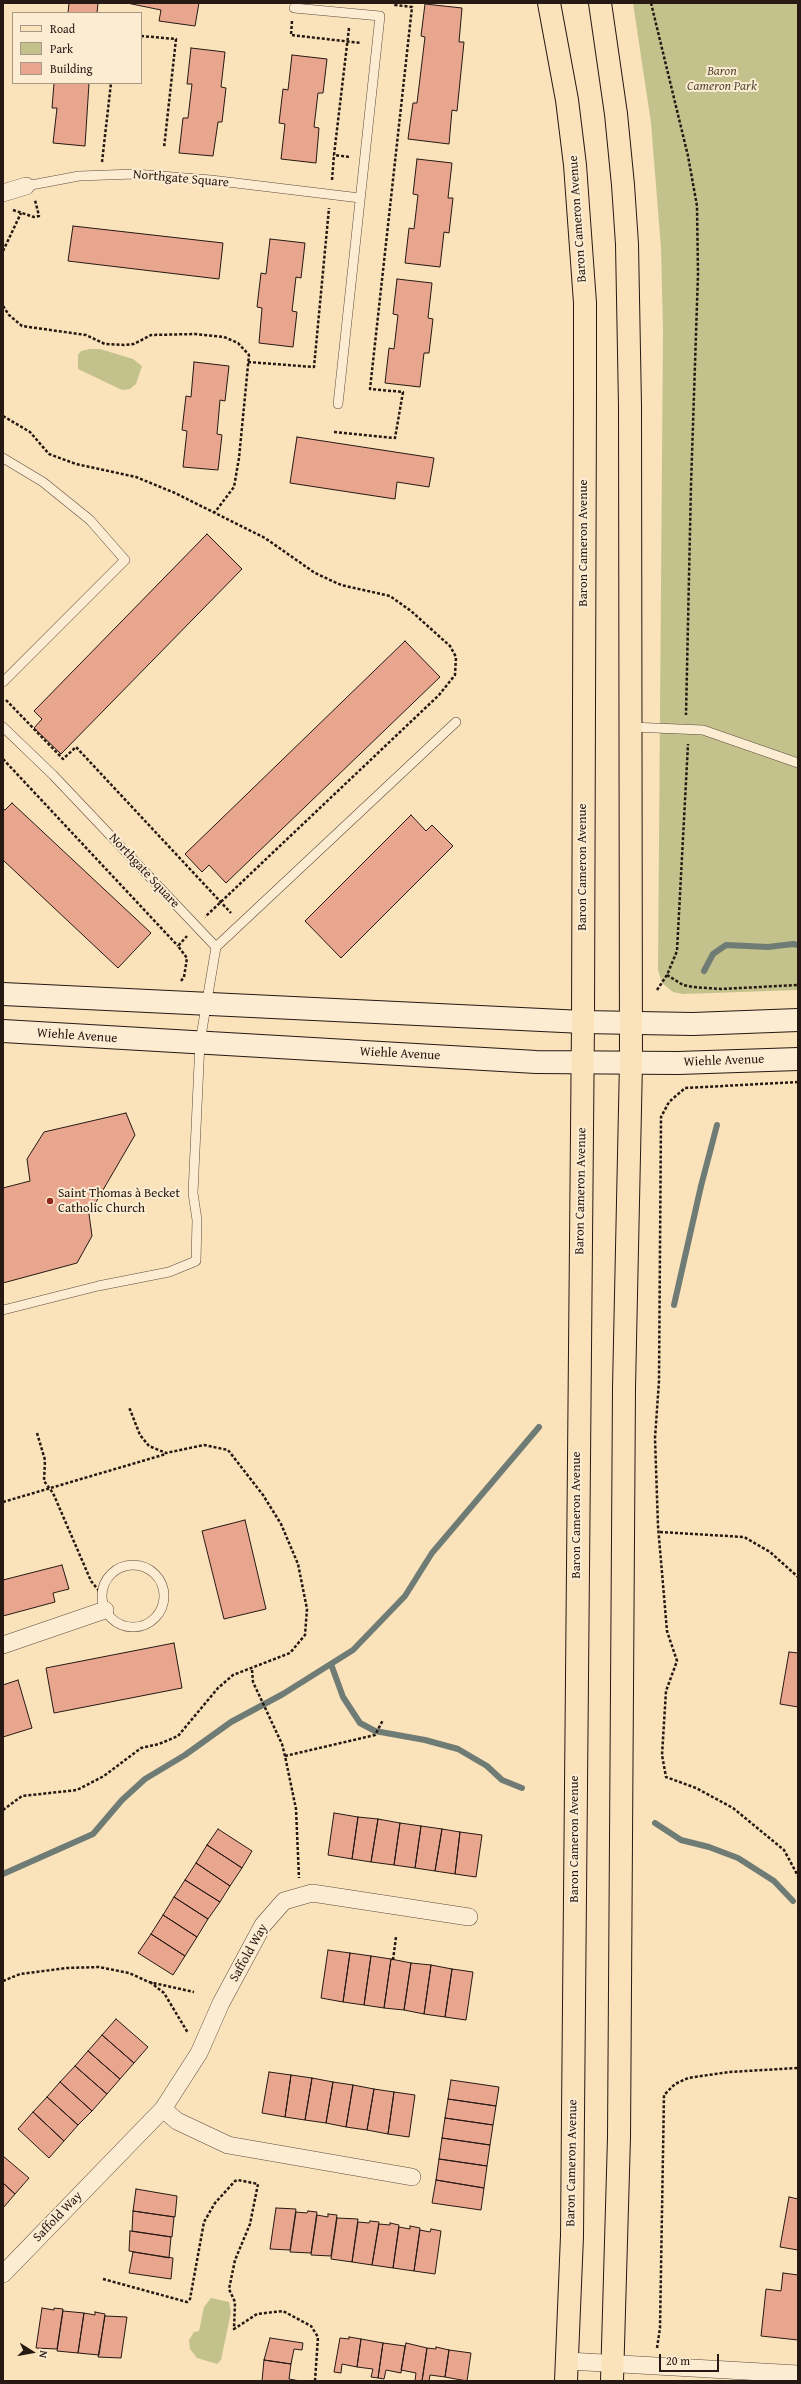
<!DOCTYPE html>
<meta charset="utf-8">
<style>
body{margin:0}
#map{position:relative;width:801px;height:2384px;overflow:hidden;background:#fae2ba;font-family:"Gentium Book Plus",serif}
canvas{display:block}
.frame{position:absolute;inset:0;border:4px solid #261913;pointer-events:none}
.legend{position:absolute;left:12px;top:12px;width:130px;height:72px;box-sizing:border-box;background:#fcecd2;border:1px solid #a69886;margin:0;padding:5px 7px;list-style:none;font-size:12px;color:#261913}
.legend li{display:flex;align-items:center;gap:8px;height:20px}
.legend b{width:20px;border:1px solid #a69886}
.north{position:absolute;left:12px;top:2332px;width:40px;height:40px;-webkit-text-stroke:3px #fcecd2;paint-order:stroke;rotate:101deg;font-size:11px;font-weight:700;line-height:16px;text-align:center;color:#261913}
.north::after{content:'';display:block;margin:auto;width:14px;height:18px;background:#261913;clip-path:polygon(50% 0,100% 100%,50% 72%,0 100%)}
.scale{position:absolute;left:659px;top:2354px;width:60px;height:18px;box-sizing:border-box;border:2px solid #261913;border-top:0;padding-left:5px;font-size:12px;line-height:14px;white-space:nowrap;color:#261913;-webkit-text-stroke:3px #fcecd2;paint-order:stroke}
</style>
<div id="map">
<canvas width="801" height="2384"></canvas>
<div class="frame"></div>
<ul class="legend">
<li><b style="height:5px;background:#fae2ba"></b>Road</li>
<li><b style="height:11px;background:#c4c28c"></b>Park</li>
<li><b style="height:11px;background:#e9a68f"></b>Building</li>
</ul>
<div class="north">N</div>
<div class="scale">20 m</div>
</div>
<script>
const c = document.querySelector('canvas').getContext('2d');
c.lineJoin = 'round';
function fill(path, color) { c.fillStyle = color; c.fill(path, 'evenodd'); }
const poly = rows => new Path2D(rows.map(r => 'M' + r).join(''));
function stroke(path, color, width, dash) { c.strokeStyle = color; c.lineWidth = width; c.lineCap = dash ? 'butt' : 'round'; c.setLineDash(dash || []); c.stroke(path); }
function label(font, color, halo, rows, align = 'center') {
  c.font = font + ' "Gentium Book Plus",serif'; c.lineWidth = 4; c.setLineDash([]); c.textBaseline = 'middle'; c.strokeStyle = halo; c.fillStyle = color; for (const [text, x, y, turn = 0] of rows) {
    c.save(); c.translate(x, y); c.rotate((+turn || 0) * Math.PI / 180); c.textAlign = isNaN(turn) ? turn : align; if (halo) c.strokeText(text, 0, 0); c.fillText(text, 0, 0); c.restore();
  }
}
const green = poly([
 [633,3,798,3,798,990,683,994,673,992,662,983,658,970,663,330,661,248,651,123],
 [90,349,100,349,133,359,142,366,136,384,130,389,122,390,78,369,78,355,81,351],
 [211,2298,229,2302,231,2312,221,2360,217,2364,197,2358,190,2349,189,2340,194,2332,199,2331,204,2307]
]);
const stream = poly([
 [704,971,713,954,726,945,768,947,793,944,798,945],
 [674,1305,701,1186,717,1125],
 [331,1664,343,1697,360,1723,375,1731,425,1740,458,1749,487,1766,502,1780,522,1788],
 [655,1823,681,1840,709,1847,738,1858,774,1881,793,1901],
 [3,1874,93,1834,122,1800,145,1779,185,1755,231,1722,283,1694,353,1650,405,1596,432,1553,539,1427]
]);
const building = poly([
 [69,3,98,3,97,13,68,13,69,3],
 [127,3,199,3,195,26,159,21,161,10,127,3],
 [425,4,462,8,459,42,464,42,457,111,452,110,449,144,408,139,413,103,417,103,425,37,421,36,425,4],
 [191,48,225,52,221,87,226,88,222,122,218,122,213,156,179,153,183,118,188,118,192,84,187,84,191,48],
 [292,55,327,59,323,93,318,93,314,127,319,128,316,163,281,159,285,124,279,123,283,89,288,90,292,55],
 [54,83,89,83,85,146,53,143,57,108,52,108,54,83],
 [417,159,452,163,448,198,453,198,449,233,444,232,440,267,405,263,409,228,414,229,418,195,413,194,417,159],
 [73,226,223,243,219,279,68,261,73,226],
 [270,239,305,243,301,278,296,277,292,311,297,312,293,347,259,343,262,308,257,307,261,273,266,274,270,239],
 [397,279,432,283,428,318,433,319,429,353,424,353,420,387,385,383,389,348,394,349,398,315,393,314,397,279],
 [194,362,229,366,225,401,220,400,217,434,222,435,218,470,183,467,187,431,182,430,186,396,191,397,194,362],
 [297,437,434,458,429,487,397,482,395,499,290,483,297,437],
 [207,534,242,569,61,754,34,728,42,719,34,711,207,534],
 [405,641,440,677,226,883,209,865,202,872,185,854,405,641],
 [12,803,151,933,118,968,3,860,3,809,5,810,12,803],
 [411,815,426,831,432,825,453,846,341,958,305,921,411,815],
 [126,1113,135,1135,89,1214,92,1236,77,1263,3,1283,3,1188,30,1181,27,1159,44,1132,126,1113],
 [245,1520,266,1609,224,1619,202,1531,245,1520],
 [62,1565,69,1589,53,1593,55,1602,3,1616,3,1580,62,1565],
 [174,1643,182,1688,54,1713,46,1668,174,1643],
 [789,1652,798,1653,798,1707,780,1704,789,1652],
 [18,1680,32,1728,3,1737,3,1685,18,1680],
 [334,1813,358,1817,352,1859,328,1855,334,1813],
 [358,1817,378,1819,371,1862,352,1859,358,1817],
 [378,1819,400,1823,394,1865,371,1862,378,1819],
 [400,1823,421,1826,415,1868,394,1865,400,1823],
 [421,1826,442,1829,435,1871,415,1868,421,1826],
 [218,1829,252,1851,242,1868,207,1845,218,1829],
 [442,1829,460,1832,455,1874,435,1871,442,1829],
 [460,1832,482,1835,476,1877,455,1874,460,1832],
 [207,1845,242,1868,230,1886,196,1863,207,1845],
 [196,1863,230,1886,220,1902,185,1880,196,1863],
 [185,1880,220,1902,208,1919,174,1897,185,1880],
 [174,1897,208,1919,197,1937,163,1915,174,1897],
 [163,1915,197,1937,185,1956,151,1934,163,1915],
 [151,1934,185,1956,173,1975,138,1953,151,1934],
 [328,1950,350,1953,343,2002,321,1998,328,1950],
 [350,1953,371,1956,364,2005,343,2002,350,1953],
 [371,1956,391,1959,384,2008,364,2005,371,1956],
 [391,1959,411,1963,404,2010,384,2008,391,1959],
 [411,1963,431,1965,424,2014,404,2010,411,1963],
 [431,1965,452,1969,445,2017,424,2014,431,1965],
 [452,1969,473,1972,466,2020,445,2017,452,1969],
 [116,2019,148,2047,134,2063,102,2035,116,2019],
 [102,2035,134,2063,120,2079,88,2051,102,2035],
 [88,2051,120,2079,107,2094,75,2066,88,2051],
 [75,2066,107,2094,92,2111,60,2082,75,2066],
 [269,2072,291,2075,285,2117,262,2113,269,2072],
 [291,2075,312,2078,305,2120,285,2117,291,2075],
 [312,2078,333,2082,326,2123,305,2120,312,2078],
 [451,2080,499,2087,496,2106,448,2099,451,2080],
 [60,2082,92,2111,78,2125,47,2097,60,2082],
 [333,2082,353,2085,346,2127,326,2123,333,2082],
 [353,2085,374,2089,367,2130,346,2127,353,2085],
 [374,2089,394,2092,388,2134,367,2130,374,2089],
 [394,2092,415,2095,409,2137,388,2134,394,2092],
 [47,2097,78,2125,64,2141,33,2112,47,2097],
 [448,2099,496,2106,493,2125,445,2118,448,2099],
 [33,2112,64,2141,49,2158,18,2129,33,2112],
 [445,2118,493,2125,490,2145,442,2138,445,2118],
 [442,2138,490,2145,487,2166,439,2159,442,2138],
 [3,2156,29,2178,15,2194,3,2183,3,2156],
 [439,2159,487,2166,484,2188,436,2180,439,2159],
 [436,2180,484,2188,481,2210,432,2203,436,2180],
 [3,2183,15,2194,3,2208,3,2183],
 [136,2189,177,2196,175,2217,133,2211,136,2189],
 [789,2197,798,2199,798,2250,780,2247,789,2197],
 [276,2208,296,2209,290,2250,270,2249,276,2208],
 [133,2211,174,2217,172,2237,132,2231,133,2211],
 [308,2211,317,2212,311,2253,290,2252,296,2212,307,2213,308,2211],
 [328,2214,337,2215,331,2256,311,2255,317,2215,328,2217,328,2214],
 [337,2218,358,2219,352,2262,331,2259,337,2218],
 [370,2221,379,2222,372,2265,352,2262,358,2222,369,2223,370,2221],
 [390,2223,399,2225,393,2268,372,2265,379,2224,390,2225,390,2223],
 [410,2226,420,2228,414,2271,393,2268,399,2227,410,2229,410,2226],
 [431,2229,441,2231,435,2274,414,2271,420,2230,430,2232,431,2229],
 [130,2231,171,2237,169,2258,129,2251,130,2231],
 [133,2252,173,2258,171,2279,129,2273,133,2252],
 [783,2273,798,2275,798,2340,761,2336,766,2289,781,2291,783,2273],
 [42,2308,54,2310,54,2308,63,2309,57,2349,36,2348,42,2308],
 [63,2311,84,2313,78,2353,57,2351,63,2311],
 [95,2312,105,2314,99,2355,78,2353,84,2313,95,2315,95,2312],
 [105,2316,127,2317,121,2358,98,2357,105,2316],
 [349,2337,361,2339,357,2367,342,2364,341,2373,334,2372,340,2338,349,2339,349,2337],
 [270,2338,303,2343,302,2350,294,2349,291,2364,264,2360,270,2338],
 [361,2339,383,2343,378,2378,371,2377,373,2369,357,2367,361,2339],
 [383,2343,405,2346,401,2373,386,2370,384,2379,378,2378,383,2343],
 [406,2343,427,2348,422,2381,415,2381,416,2373,401,2370,406,2343],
 [436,2347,449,2350,445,2377,430,2375,429,2381,422,2381,427,2348,436,2349,436,2347],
 [449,2350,471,2353,467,2381,445,2377,449,2350],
 [264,2360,291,2364,289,2379,300,2381,262,2381,264,2360]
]);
const path = poly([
 [651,3,688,156,697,206,698,274,691,485,686,715],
 [292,21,291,35,361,43],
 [349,28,334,155,350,157],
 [141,36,176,39,164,148],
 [102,162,111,83],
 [332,180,334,155],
 [13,210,34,217,39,216,35,200],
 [3,251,21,213],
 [3,306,9,315,22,326,86,335,105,344,124,345,134,344,151,335,195,334,224,337,238,343,249,355,239,458,234,487,215,512],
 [248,362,314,367,329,208],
 [3,416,30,432,49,454,76,464,136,477,175,493,265,538,315,573,341,585,390,596,411,611,450,646,456,657,455,675,439,695,205,917],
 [334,432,395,438,403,392,370,389,412,7,395,5,395,3],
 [6,700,63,759,76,747,231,913],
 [3,759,178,946],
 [667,975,683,985,693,987,721,989,798,985],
 [181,981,184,977,187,958,178,946,187,936],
 [657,990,667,975,677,951,688,744],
 [798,1082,685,1088,669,1102,661,1117,659,1381,655,1438,658,1526,667,1631,677,1661,666,1691,662,1755,666,1777,696,1788,733,1808,784,1850,798,1876],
 [37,1433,45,1460,44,1481,53,1493,91,1581,100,1592],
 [3,1502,166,1454],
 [660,1532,744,1537,770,1552,798,1577],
 [252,1670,253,1682,282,1744,285,1756,296,1809,299,1878],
 [285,1756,375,1735,383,1720],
 [3,1810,22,1796,77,1790,104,1776,141,1748,159,1744,178,1736,218,1688,233,1675,290,1653,305,1635,307,1609,298,1564,281,1524,263,1495,228,1450,204,1445,166,1453,149,1446,140,1435,129,1407],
 [393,1960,396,1937],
 [3,1981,20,1974,67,1968,99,1967,129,1973,149,1982,194,1992],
 [150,1982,164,1993,188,2033],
 [103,2279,187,2302,190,2299,204,2222,215,2203,235,2181,238,2180,258,2184,250,2224,235,2260,229,2289,235,2302,234,2329,257,2314,283,2311,311,2326,318,2337,315,2381],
 [657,2348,660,2328,664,2095,675,2084,688,2078,729,2072,798,2068]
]);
const service = poly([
 [294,8,380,16,338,404],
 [26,186,79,176,135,174,211,180,360,198],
 [3,458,43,482,90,520,125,560,3,682],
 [3,727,53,775,216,947,200,1042,193,1193,197,1220,196,1261,169,1272,98,1286,3,1310],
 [631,727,703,730,798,763],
 [216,947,456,722],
 '102 1596a31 31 0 1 1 62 0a31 31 0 1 1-62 0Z'
]);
const minor = poly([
 [3,193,26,186],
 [3,1645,105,1610],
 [163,2109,177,2121,228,2145,412,2177],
 [3,2274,163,2109,199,2053,221,2003,263,1925,284,1901,312,1893,469,1917],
 [568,2361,798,2374]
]);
const secondary = poly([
 [3,994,583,1022,693,1024,798,1020],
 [3,1031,536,1062,678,1063,798,1059]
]);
const primary = poly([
 [549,3,567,100,575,165,585,303,585,393,583,1022,573,2114,572,2236,566,2381],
 [600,3,616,114,623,185,627,244,630,406,631,1062,624,1388,619,2137,612,2381]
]);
const markers = [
 [50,1201,4,"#8f2418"]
];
const parkNames = [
 ["Baron",722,72],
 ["Cameron Park",722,87]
];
const streetNames = [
 ["Northgate Square",181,179,5],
 ["Baron Cameron Avenue",578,219,-94],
 ["Baron Cameron Avenue",584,543,-90],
 ["Baron Cameron Avenue",583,867,-90],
 ["Northgate Square",144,871,47],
 ["Wiehle Avenue",77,1036,4],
 ["Wiehle Avenue",400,1054,3],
 ["Wiehle Avenue",724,1061,-2],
 ["Baron Cameron Avenue",581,1191,-89],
 ["Baron Cameron Avenue",577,1515,-90],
 ["Baron Cameron Avenue",575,1839,-90],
 ["Saffold Way",249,1953,-61],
 ["Baron Cameron Avenue",572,2163,-89],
 ["Saffold Way",58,2217,-46]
];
const poiNames = [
 ["Saint Thomas à Becket",58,1194],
 ["Catholic Church",58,1209]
];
fill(green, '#c4c28c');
stroke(stream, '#6f7b75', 6);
fill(building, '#e9a68f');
stroke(building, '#261913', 1);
stroke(service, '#5b4b3d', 10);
stroke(minor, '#5b4b3d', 18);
stroke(secondary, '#261913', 24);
stroke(primary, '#261913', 24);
stroke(path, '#261913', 2.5, [3, 2]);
stroke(service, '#fcecd2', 9);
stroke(minor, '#fcecd2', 17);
stroke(secondary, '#fcecd2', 22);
stroke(primary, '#fae2ba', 22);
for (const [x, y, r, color] of markers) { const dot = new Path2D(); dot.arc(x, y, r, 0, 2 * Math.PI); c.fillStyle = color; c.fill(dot); stroke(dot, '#fcecd2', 1.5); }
label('italic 13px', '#554c37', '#fcecd2', parkNames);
label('13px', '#261913', '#fcecd2', streetNames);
label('13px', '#261913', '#fcecd2', poiNames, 'left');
</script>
